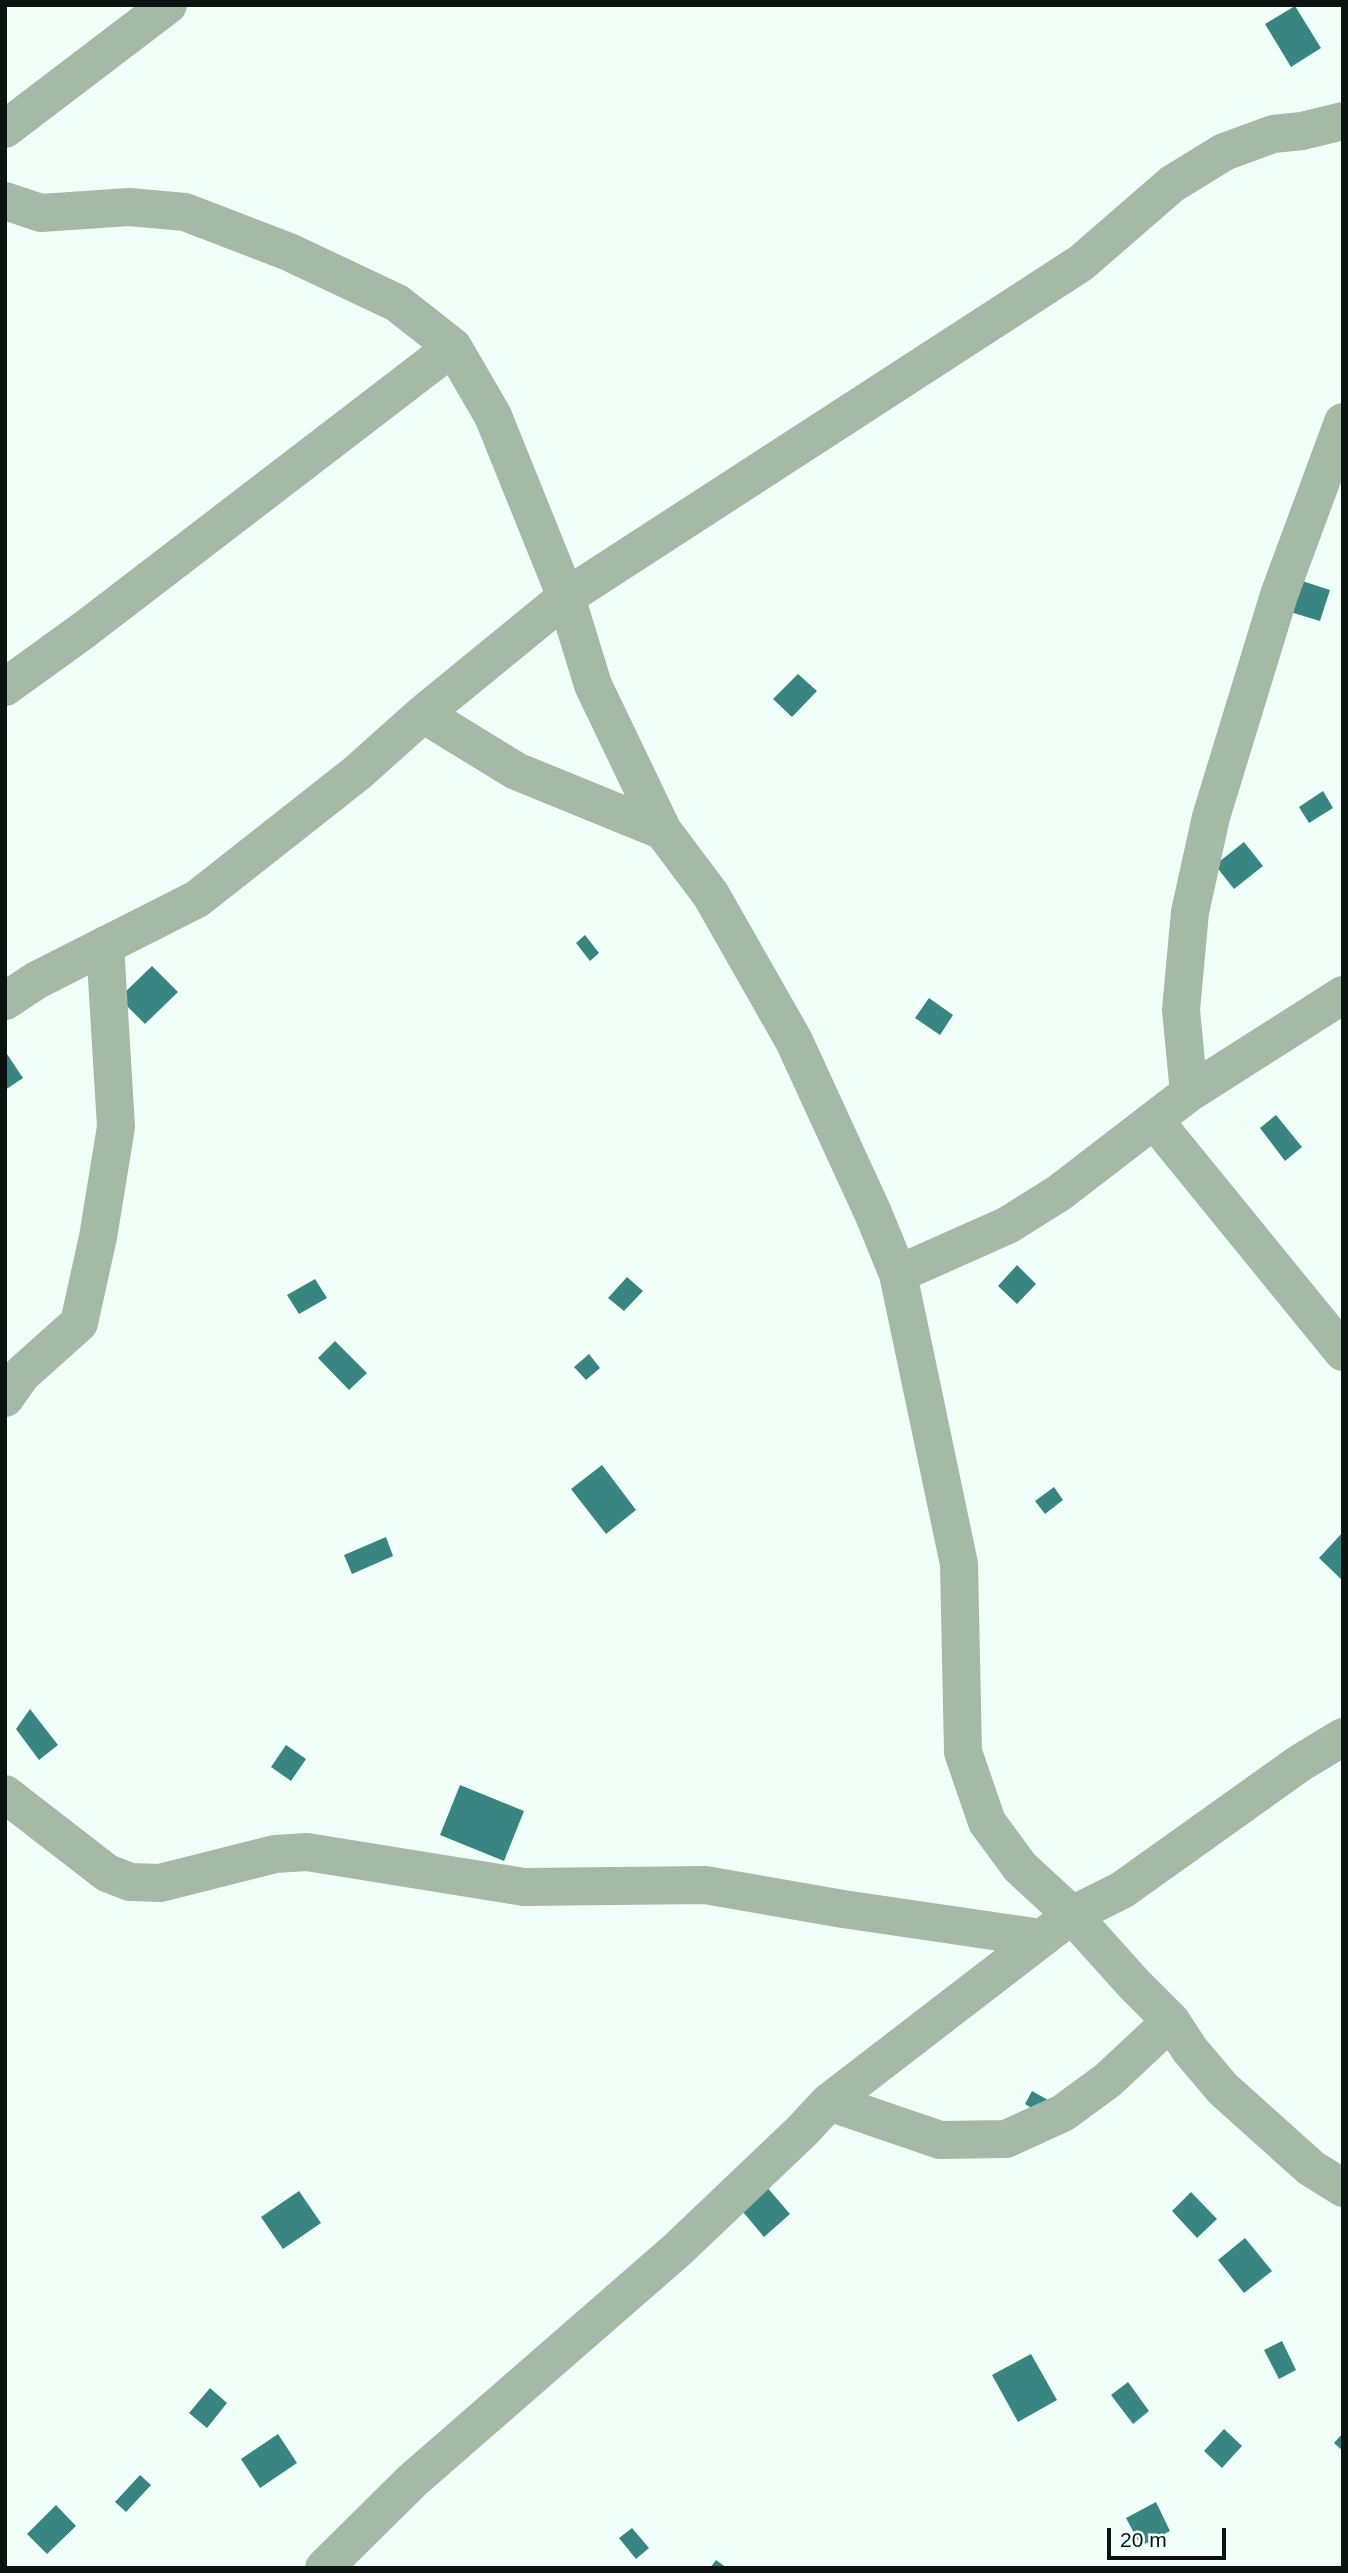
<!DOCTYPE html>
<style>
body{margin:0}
#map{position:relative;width:1348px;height:2573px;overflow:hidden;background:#f1fff9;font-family:Helvetica,sans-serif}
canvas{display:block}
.frame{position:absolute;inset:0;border:7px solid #0b1310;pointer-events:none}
.scale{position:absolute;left:1107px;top:2528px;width:119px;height:32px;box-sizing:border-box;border:4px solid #0b1310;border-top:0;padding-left:9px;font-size:21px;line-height:24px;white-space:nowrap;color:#0b1310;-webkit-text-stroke:5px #f1fff9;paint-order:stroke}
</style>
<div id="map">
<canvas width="1348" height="2573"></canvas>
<div class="frame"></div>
<div class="scale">20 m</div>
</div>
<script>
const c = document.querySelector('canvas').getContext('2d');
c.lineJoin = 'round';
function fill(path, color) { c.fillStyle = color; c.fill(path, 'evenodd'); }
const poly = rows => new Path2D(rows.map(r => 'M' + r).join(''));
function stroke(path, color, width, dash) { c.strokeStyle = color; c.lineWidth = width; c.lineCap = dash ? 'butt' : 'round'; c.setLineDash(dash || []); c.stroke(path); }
const building = poly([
 [1295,6,1321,48,1291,67,1265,24],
 [1296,579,1330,590,1320,621,1287,611],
 [798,674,817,691,792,717,773,699],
 [1323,791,1333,808,1309,823,1299,807],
 [1244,842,1263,866,1234,889,1215,865],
 [585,935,599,953,590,961,576,943],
 [152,966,178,992,145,1024,119,998],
 [929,998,953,1015,940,1035,915,1018],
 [5,1051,23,1078,5,1090],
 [1276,1115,1302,1147,1285,1161,1260,1128],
 [1017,1265,1036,1284,1017,1304,998,1286],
 [627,1277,643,1291,624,1311,608,1298],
 [315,1279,327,1298,299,1314,287,1295],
 [335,1341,367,1373,349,1390,318,1358],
 [589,1354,600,1368,586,1380,574,1367],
 [602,1465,636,1510,606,1534,571,1489],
 [1054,1487,1063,1500,1045,1514,1035,1501],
 [1343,1532,1343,1581,1319,1558],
 [386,1537,393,1556,352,1574,344,1555],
 [30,1709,58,1745,39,1760,16,1729],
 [286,1745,306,1759,291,1781,271,1767],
 [460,1785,524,1811,504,1861,440,1835],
 [1032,2091,1048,2100,1040,2113,1025,2104],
 [765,2185,790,2214,764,2237,739,2207],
 [299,2191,321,2223,283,2249,261,2217],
 [1191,2192,1217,2219,1197,2238,1172,2211],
 [1245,2238,1272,2271,1244,2293,1218,2260],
 [1282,2341,1296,2370,1279,2379,1264,2350],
 [1031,2354,1057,2400,1018,2422,992,2375],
 [1128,2382,1149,2411,1133,2424,1111,2395],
 [210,2388,227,2403,207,2428,189,2413],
 [1224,2429,1242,2446,1222,2468,1204,2451],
 [1343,2433,1343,2451,1334,2443],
 [278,2434,297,2463,260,2488,241,2459],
 [140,2475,151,2485,126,2512,115,2502],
 [1156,2502,1170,2531,1141,2546,1126,2518],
 [56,2505,76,2526,47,2554,27,2534],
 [632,2528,649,2548,636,2559,619,2538],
 [716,2560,727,2568,710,2568]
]);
const minor = poly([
 [5,129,168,5],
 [5,201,41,213,129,207,185,212,289,252,397,303,453,347,493,416,566,597,593,685,663,831,711,895,794,1041,873,1213,898,1274,959,1564,963,1752,987,1822,1020,1867,1072,1915,1134,1984,1171,2021,1190,2050,1223,2089,1311,2168,1343,2188],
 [5,687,84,630,453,347],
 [423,714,516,771,663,831],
 [5,1001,37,980,197,899,357,773,423,714,566,597,1081,263,1172,184,1224,152,1273,134,1302,131,1343,121],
 [1189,1093,1181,1010,1190,912,1211,817,1279,595,1343,422],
 [1154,1120,1343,1352],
 [898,1274,1008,1225,1059,1193,1189,1093,1343,995],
 [5,1398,22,1374,79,1323,98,1237,116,1127,105,945],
 [5,1794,107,1873,130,1882,160,1883,275,1854,307,1852,524,1887,705,1885,843,1909,1041,1938],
 [829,2102,940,2140,1006,2139,1063,2113,1108,2080,1171,2021],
 [324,2568,413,2480,677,2250,802,2131,829,2102,1072,1915,1122,1890,1300,1763,1343,1737]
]);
fill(building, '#398581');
stroke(minor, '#a5b9a7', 38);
</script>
